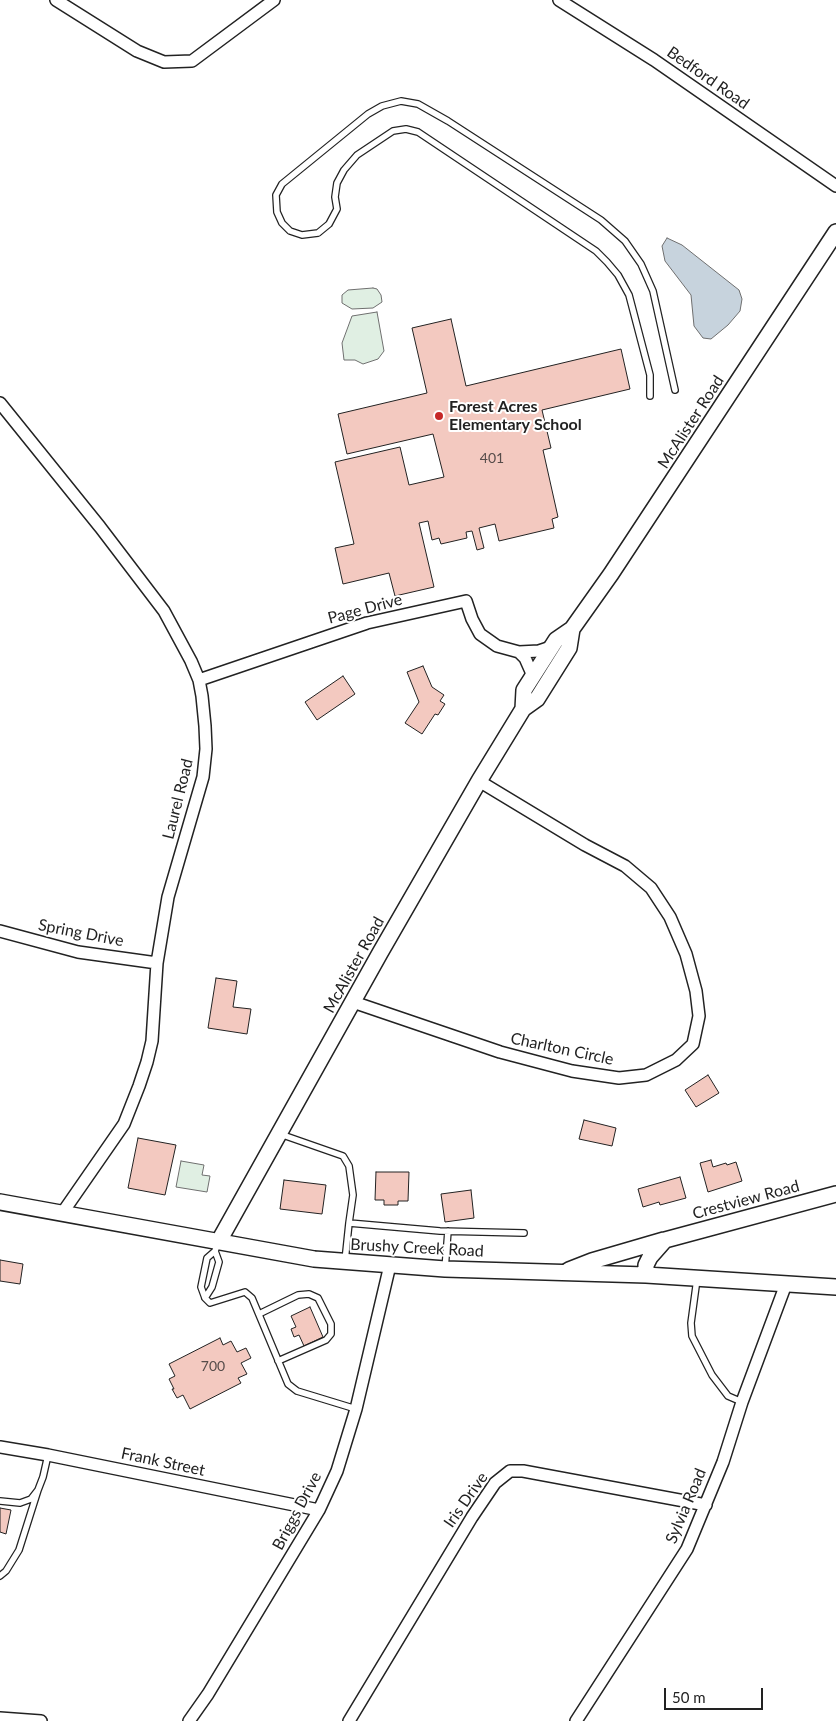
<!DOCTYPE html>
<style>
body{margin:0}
#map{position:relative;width:836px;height:1721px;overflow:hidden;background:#fff;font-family:Lato,sans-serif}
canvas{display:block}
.scale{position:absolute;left:664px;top:1688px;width:99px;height:22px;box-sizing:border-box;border:2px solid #222;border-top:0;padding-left:6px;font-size:15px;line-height:18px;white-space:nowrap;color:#222;-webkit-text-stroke:4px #fff;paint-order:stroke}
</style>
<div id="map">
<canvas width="836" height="1721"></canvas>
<div class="scale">50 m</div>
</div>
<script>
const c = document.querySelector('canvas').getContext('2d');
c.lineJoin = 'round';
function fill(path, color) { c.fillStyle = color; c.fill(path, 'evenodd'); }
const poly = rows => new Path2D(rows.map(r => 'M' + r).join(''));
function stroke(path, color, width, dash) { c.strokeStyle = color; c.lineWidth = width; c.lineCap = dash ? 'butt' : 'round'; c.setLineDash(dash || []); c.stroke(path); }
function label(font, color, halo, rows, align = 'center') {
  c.font = font + ' Lato,sans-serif'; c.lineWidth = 4; c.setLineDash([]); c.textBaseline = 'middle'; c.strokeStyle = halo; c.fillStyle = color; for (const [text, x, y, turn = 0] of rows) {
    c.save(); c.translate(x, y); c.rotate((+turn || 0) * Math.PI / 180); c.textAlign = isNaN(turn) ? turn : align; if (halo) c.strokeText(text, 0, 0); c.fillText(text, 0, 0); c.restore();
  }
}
const green = poly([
 [373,288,377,289,381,295,382,302,373,308,352,309,342,303,342,295,348,290,373,288],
 [377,312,384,351,378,359,363,364,355,360,344,360,342,343,352,316,377,312],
 [181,1161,204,1165,202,1175,210,1176,207,1192,176,1187,181,1161]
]);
const water = poly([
 [667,238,682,245,739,290,742,299,740,311,728,325,711,339,703,338,694,326,691,295,665,261,662,246,667,238]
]);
const building = poly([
 [451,319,466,386,621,349,630,389,542,410,551,448,543,450,558,517,552,519,554,528,499,541,495,524,479,528,484,548,477,550,472,531,466,532,467,538,441,544,439,538,432,540,428,521,419,523,434,587,395,596,389,573,343,584,335,548,354,544,335,462,400,447,409,485,444,477,433,434,347,454,338,414,427,393,412,328,451,319],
 [423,666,432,687,444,695,440,701,445,704,438,715,435,714,422,734,405,723,419,702,407,672,423,666],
 [343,676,355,694,317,720,305,702,343,676],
 [216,978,237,981,233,1007,251,1009,247,1034,208,1028,216,978],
 [708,1075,719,1093,696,1107,685,1090,708,1075],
 [584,1120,616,1128,612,1146,579,1139,584,1120],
 [138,1138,176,1145,165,1195,128,1188,138,1138],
 [711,1160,713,1167,726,1163,727,1165,736,1162,742,1181,708,1192,700,1163,711,1160],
 [376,1172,409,1172,408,1201,398,1201,398,1205,384,1205,384,1200,375,1200,376,1172],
 [680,1177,686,1198,660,1205,659,1202,643,1207,638,1189,680,1177],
 [284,1180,326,1185,322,1214,280,1209,284,1180],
 [471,1190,474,1218,445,1222,441,1194,471,1190],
 [0,1260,23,1264,20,1284,0,1281,0,1260],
 [310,1307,323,1337,304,1346,299,1335,294,1337,291,1329,296,1327,291,1316,310,1307],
 [220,1338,223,1345,231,1341,237,1352,246,1348,251,1358,241,1363,247,1374,238,1378,241,1383,190,1409,183,1395,177,1398,172,1389,174,1389,169,1379,175,1376,169,1364,220,1338],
 [0,1508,11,1510,6,1534,0,1532,0,1508]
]);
const service = poly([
 [650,396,650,375,629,295,618,275,607,262,596,251,418,132,406,129,393,131,357,155,344,170,337,183,335,197,337,209,329,224,318,233,302,235,290,231,282,223,277,212,276,195,282,184,368,114,382,106,401,101,418,104,448,121,601,220,625,241,641,264,653,291,675,390],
 [280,1134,343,1156,349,1166,353,1195,349,1223,440,1231,524,1233],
 [215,1251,219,1262,212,1287,205,1298,201,1287,207,1258,215,1251,218,1243],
 [345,1261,349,1223],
 [445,1269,448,1231],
 [697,1279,691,1323,692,1336,712,1375,728,1396,742,1402],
 [205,1298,210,1303,245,1292,252,1298,288,1384,297,1391,356,1409],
 [259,1314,298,1295,309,1294,318,1298,331,1324,331,1334,326,1340,278,1361],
 [0,1501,20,1503,31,1499,38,1490,43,1477,48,1455],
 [0,1576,6,1571,19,1550,38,1490]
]);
const minor = poly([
 [56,0,137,51,164,62,192,61,274,0],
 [559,0,654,60,836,186],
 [0,403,100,527,164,611,191,661,199,680,202,696,205,726,206,749,203,777,168,897,157,963,152,1041,147,1062,139,1086,124,1124,63,1212],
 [533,676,525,658,519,652,539,651,551,647],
 [199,680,367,623,466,601,472,619,480,634,497,646,519,652],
 [0,931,78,952,157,963],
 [353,1002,500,1052,572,1071,619,1078,646,1075,676,1060,693,1044,699,1016,696,991,686,954,670,917,651,888,625,866,585,845,479,781],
 [0,1447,48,1455,319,1510],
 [0,1718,41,1721],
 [189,1721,208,1694,319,1510,337,1471,356,1409,390,1265],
 [349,1721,472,1517,495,1483,510,1471,523,1471,706,1505],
 [576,1721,687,1549,723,1462,742,1402,786,1284]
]);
const tertiary = poly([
 [572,629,611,574,836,232],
 [0,1202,314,1259,445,1269,646,1275,836,1287],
 [219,1241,380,953,479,781,523,709,537,699,569,648,572,629,556,640,524,690,523,709],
 [569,1270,592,1261,664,1240],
 [646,1275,646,1265,650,1257,665,1240,836,1194]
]);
const markers = [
 [439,416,5,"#c62828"]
];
const numberNames = [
 ["401",492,458],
 ["700",213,1366]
];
const streetNames = [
 ["Bedford Road",708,78,35],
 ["McAlister Road",691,422,-57],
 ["Page Drive",365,609,-15],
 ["Laurel Road",178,799,-76],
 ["Spring Drive",81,933,11],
 ["McAlister Road",354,965,-61],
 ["Charlton Circle",562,1049,12],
 ["Crestview Road",746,1200,-15],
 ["Brushy Creek Road",417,1248,3],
 ["Frank Street",163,1462,12],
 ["Iris Drive",466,1500,-55],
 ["Sylvia Road",686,1506,-67],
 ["Briggs Drive",297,1511,-62]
];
const poiNames = [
 ["Forest Acres",449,407],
 ["Elementary School",449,425]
];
fill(green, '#e0efe3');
stroke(green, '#6f6f6f', 1);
fill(water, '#c7d3dd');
stroke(water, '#6f6f6f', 1);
fill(building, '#f3c9c0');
stroke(building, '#222', 1);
stroke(service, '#222', 8);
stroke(minor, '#222', 14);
stroke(tertiary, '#222', 18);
stroke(service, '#fff', 5.5);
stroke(minor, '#fff', 11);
stroke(tertiary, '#fff', 15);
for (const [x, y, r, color] of markers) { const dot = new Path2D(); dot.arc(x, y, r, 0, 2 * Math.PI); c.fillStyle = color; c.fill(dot); stroke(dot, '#fff', 2); }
label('14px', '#564c4a', null, numberNames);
label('16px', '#222', '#fff', streetNames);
label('bold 16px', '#222', '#fff', poiNames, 'left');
</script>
